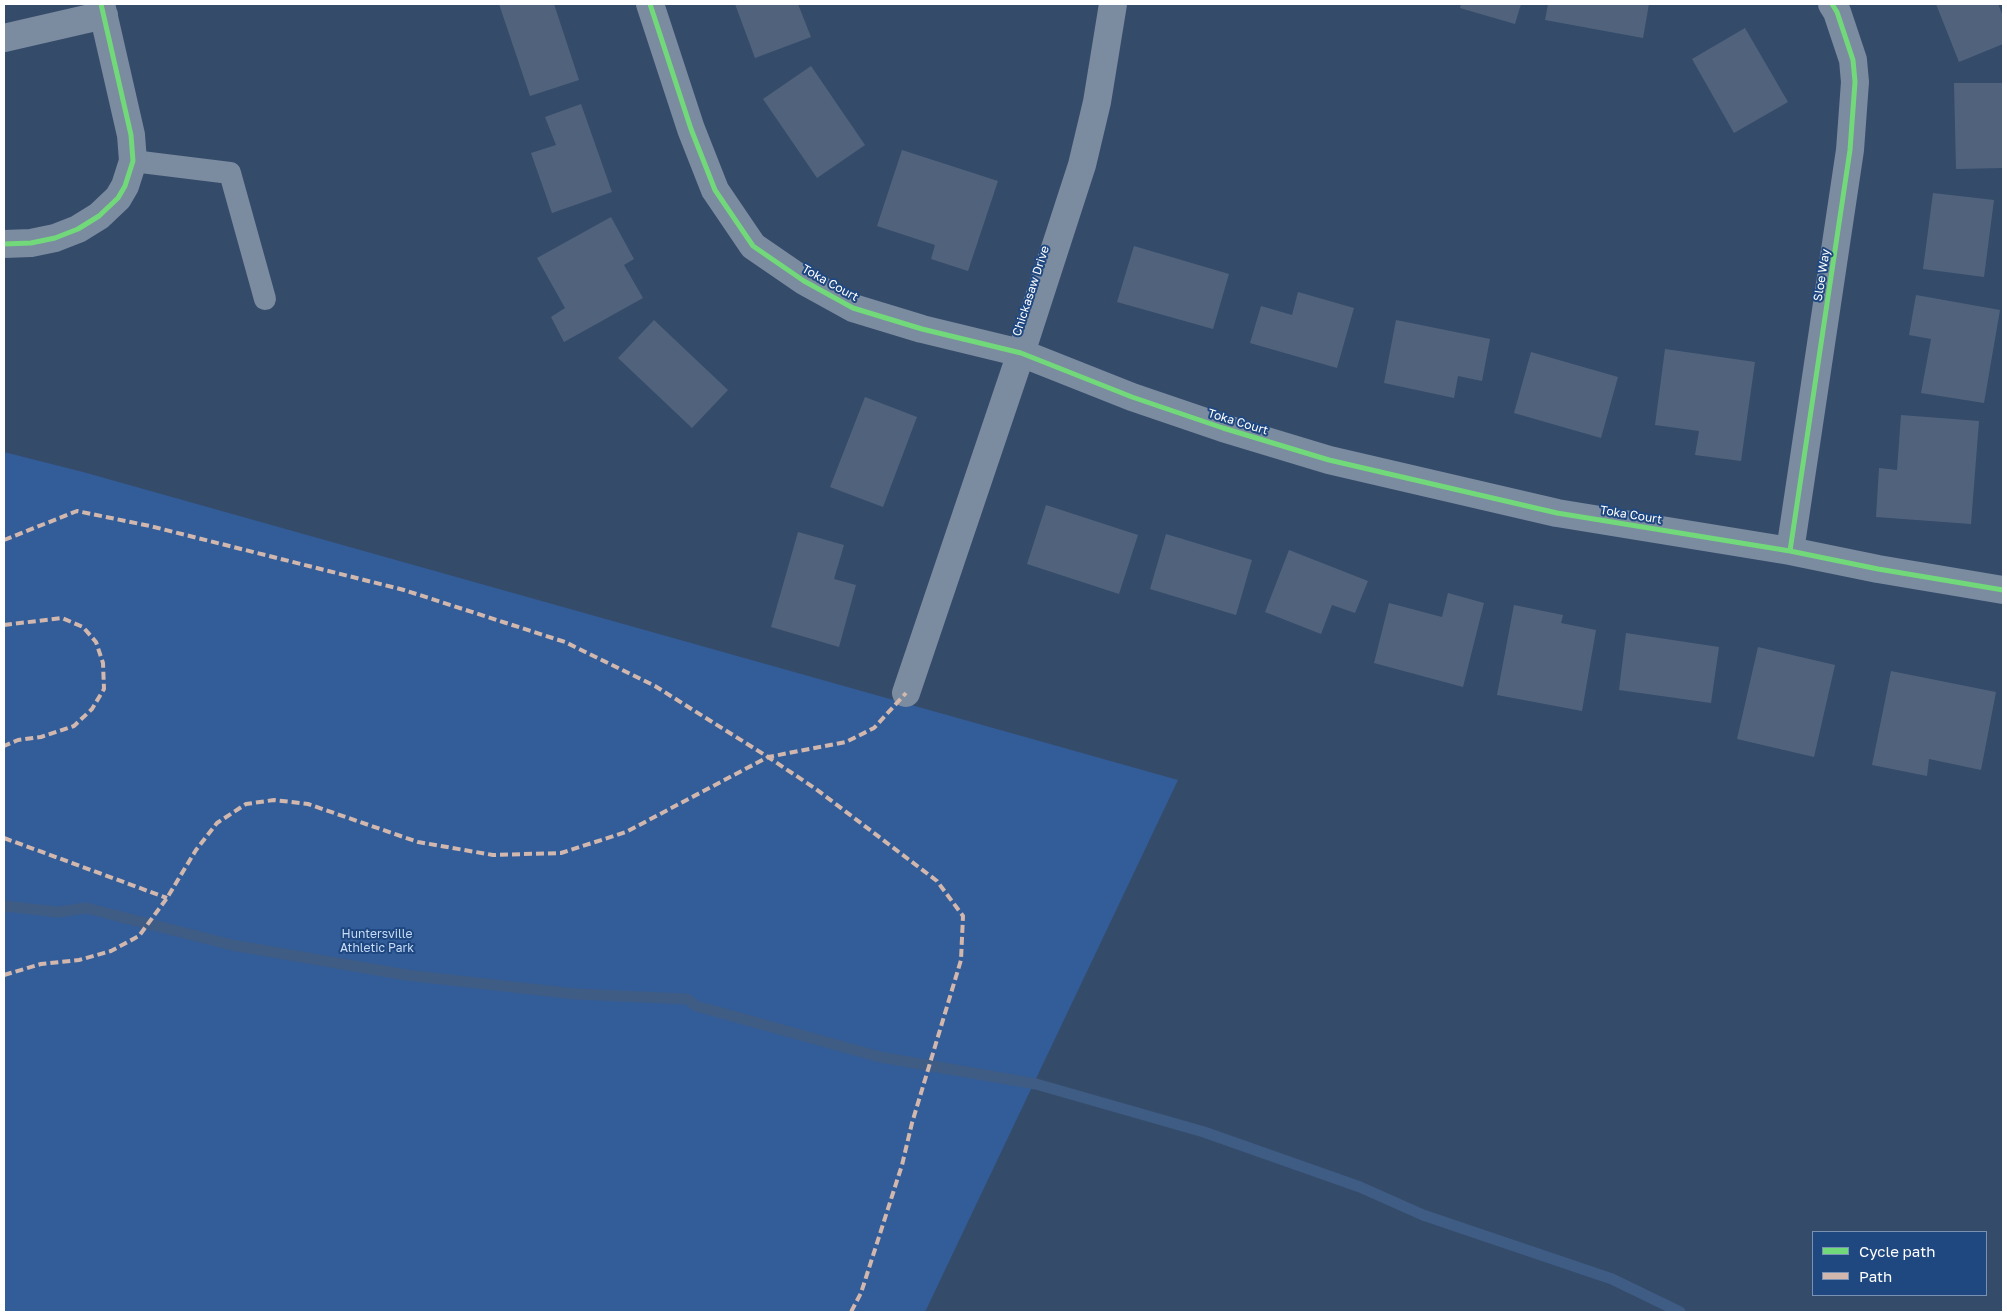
<!DOCTYPE html>
<style>
body{margin:0}
#map{position:relative;width:2007px;height:1316px;overflow:hidden;background:#354b6a;font-family:"Golos Text",sans-serif}
canvas{display:block}
.frame{position:absolute;inset:0;border:5px solid #fff;pointer-events:none}
.legend{position:absolute;left:1812px;top:1231px;width:175px;height:65px;box-sizing:border-box;background:#1f4780;border:1px solid #7991b3;margin:0;padding:6px 9px;list-style:none;font-size:15px;color:#fff}
.legend li{display:flex;align-items:center;gap:10px;height:25px}
.legend b{width:25px;border:1px solid #7991b3}
</style>
<div id="map">
<canvas width="2007" height="1316"></canvas>
<div class="frame"></div>
<ul class="legend">
<li><b style="height:6px;background:#71d979"></b>Cycle path</li>
<li><b style="height:6px;background:#d1b7ad"></b>Path</li>
</ul>
</div>
<script>
const c = document.querySelector('canvas').getContext('2d');
c.lineJoin = 'round';
function fill(path, color) { c.fillStyle = color; c.fill(path, 'evenodd'); }
const poly = rows => new Path2D(rows.map(r => 'M' + r).join(''));
function stroke(path, color, width, dash) { c.strokeStyle = color; c.lineWidth = width; c.lineCap = dash ? 'butt' : 'round'; c.setLineDash(dash || []); c.stroke(path); }
function label(font, color, halo, rows, align = 'center') {
  c.font = font + ' "Golos Text",sans-serif'; c.lineWidth = 4; c.setLineDash([]); c.textBaseline = 'middle'; c.strokeStyle = halo; c.fillStyle = color; for (const [text, x, y, turn = 0] of rows) {
    c.save(); c.translate(x, y); c.rotate((+turn || 0) * Math.PI / 180); c.textAlign = isNaN(turn) ? turn : align; if (halo) c.strokeText(text, 0, 0); c.fillText(text, 0, 0); c.restore();
  }
}
const green = poly([
 [4,452,83,472,1178,780,925,1312,4,1312]
]);
const stream = poly([
 [4,906,58,912,86,908,232,945,406,975,575,994,687,999,696,1006,880,1057,1036,1084,1204,1132,1360,1187,1423,1215,1612,1279,1680,1312]
]);
const building = poly([
 [499,4,554,4,579,80,530,96],
 [735,4,798,4,811,37,755,58],
 [1461,4,1521,4,1515,24,1460,8],
 [1548,4,1649,4,1643,38,1545,20],
 [1936,4,1998,4,2003,16,2003,44,1959,62],
 [1745,28,1788,102,1734,133,1692,59],
 [811,66,865,145,817,178,763,99],
 [1954,83,2003,83,2003,168,1956,169],
 [581,104,612,192,552,213,531,153,556,145,545,117],
 [902,150,998,181,968,271,931,259,935,245,877,226],
 [1933,193,1994,200,1984,277,1923,269],
 [611,217,634,259,624,265,643,298,564,342,551,317,565,308,537,258],
 [1134,246,1229,274,1213,329,1117,302],
 [1298,292,1354,308,1337,368,1250,343,1261,306,1292,315],
 [1916,295,2000,310,1984,403,1921,393,1931,339,1909,335],
 [654,320,728,390,692,428,618,358],
 [1396,320,1490,339,1482,381,1458,376,1454,398,1384,383],
 [1665,349,1755,362,1741,461,1695,455,1699,431,1655,425],
 [1531,352,1618,377,1601,438,1514,413],
 [865,397,917,417,883,507,830,487],
 [1901,415,1979,421,1971,524,1876,517,1879,468,1897,470],
 [1046,505,1138,535,1119,594,1027,564],
 [798,532,844,545,834,579,856,585,839,647,771,627],
 [1166,534,1252,560,1236,615,1150,589],
 [1289,550,1368,581,1355,613,1332,605,1321,634,1265,612],
 [1448,593,1484,603,1463,687,1374,663,1389,603,1442,617],
 [1514,605,1563,615,1561,623,1596,630,1582,711,1497,695],
 [1626,633,1719,647,1711,703,1619,690],
 [1758,647,1835,665,1814,757,1737,739],
 [1891,671,1996,692,1981,770,1929,759,1927,776,1872,765]
]);
const lane = poly([
 [133,161,230,173,265,299]
]);
const street = poly([
 [650,4,691,129,715,190,753,246,804,281,853,308,922,329,1021,353,1132,397,1223,428,1329,460,1557,513,1790,551,1878,569,2003,590],
 [4,38,104,15],
 [4,244,31,243,55,238,78,229,99,216,118,198,125,186,133,161,131,135,101,4],
 [1790,551,1850,150,1855,82,1853,60,1837,12,1832,4],
 [906,693,1021,353,1082,165,1097,102,1113,4]
]);
const quiet = poly([
 [4,540,77,511,150,526,404,590,565,642,655,686,768,757,816,789,937,881,963,916,961,960,912,1123,902,1165,861,1293,851,1312],
 [4,625,62,618,83,627,96,642,103,663,104,689,92,709,74,726,41,737,18,740,4,746],
 [4,838,167,898],
 [4,975,41,964,79,960,111,951,139,936,167,898,196,850,217,823,246,804,274,800,308,804,418,842,493,855,561,853,626,832,768,757,846,742,874,728,906,693]
]);
const cycleway = poly([
 [650,4,691,129,715,190,753,246,804,281,853,308,922,329,1021,353,1132,397,1223,428,1329,460,1557,513,1790,551,1878,569,2003,590],
 [4,244,31,243,55,238,78,229,99,216,118,198,125,186,133,161,131,135,101,4],
 [1790,551,1850,150,1855,82,1853,60,1837,12,1832,4]
]);
const streetNames = [
 ["Sloe Way",1822,275,-81],
 ["Toka Court",830,283,29],
 ["Chickasaw Drive",1031,291,-72],
 ["Toka Court",1238,422,17],
 ["Toka Court",1631,515,9]
];
const parkNames = [
 ["Huntersville",377,934],
 ["Athletic Park",377,948]
];
fill(green, '#335d98');
stroke(stream, '#3f5c85', 11);
fill(building, '#51637c');
stroke(lane, '#7b8ba0', 22);
stroke(street, '#7b8ba0', 28);
stroke(quiet, '#d1b7ad', 4, [8, 4]);
stroke(cycleway, '#71d979', 5);
label('12px', '#fff', '#1f4780', streetNames);
label('12px', '#c8dcf6', '#1f4780', parkNames);
</script>
